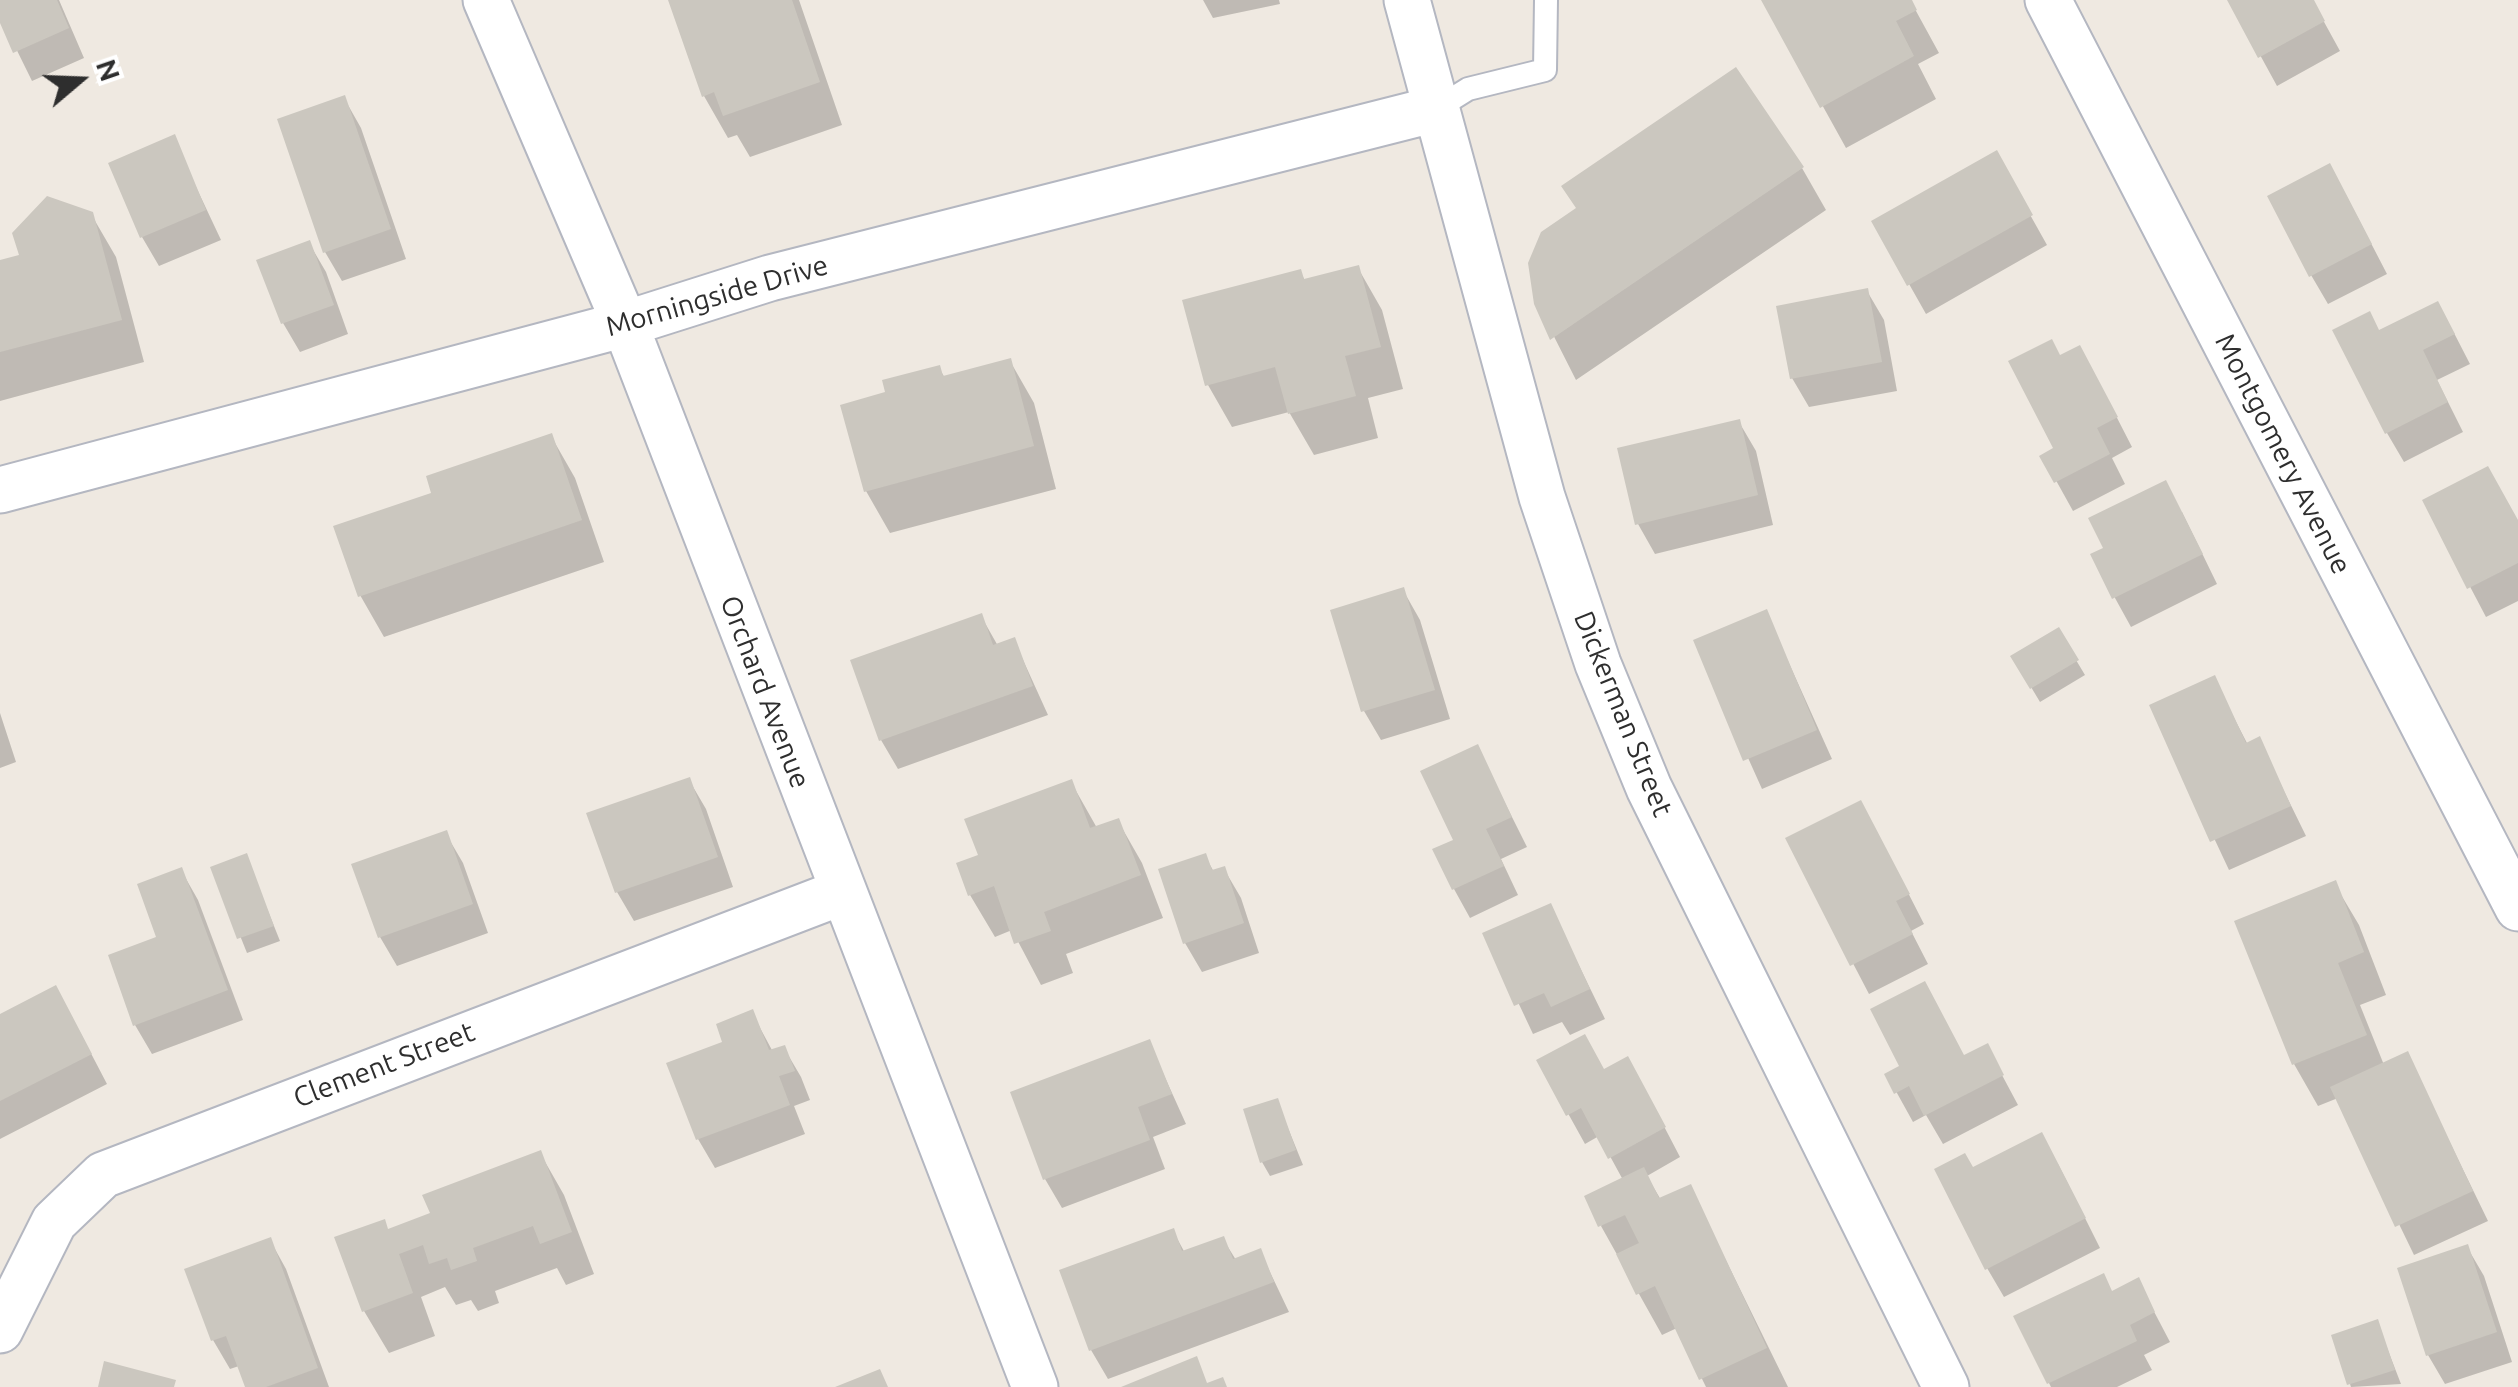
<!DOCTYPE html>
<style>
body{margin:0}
#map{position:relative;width:2518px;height:1387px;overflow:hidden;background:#efe9e1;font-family:Ubuntu,sans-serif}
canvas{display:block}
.north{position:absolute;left:30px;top:30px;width:100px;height:100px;-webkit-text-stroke:8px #fff;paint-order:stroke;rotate:71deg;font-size:28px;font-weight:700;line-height:40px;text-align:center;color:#2e2e2e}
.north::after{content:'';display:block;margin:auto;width:35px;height:45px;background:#2e2e2e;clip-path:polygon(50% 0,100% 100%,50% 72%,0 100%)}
</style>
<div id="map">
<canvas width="2518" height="1387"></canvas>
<div class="north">N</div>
</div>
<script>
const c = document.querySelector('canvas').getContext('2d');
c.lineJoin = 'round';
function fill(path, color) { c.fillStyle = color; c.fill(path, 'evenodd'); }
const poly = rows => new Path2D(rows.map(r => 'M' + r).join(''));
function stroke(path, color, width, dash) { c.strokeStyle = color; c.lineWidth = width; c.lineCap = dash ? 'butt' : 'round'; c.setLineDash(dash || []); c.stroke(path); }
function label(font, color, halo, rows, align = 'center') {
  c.font = font + ' Ubuntu,sans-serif'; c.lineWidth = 10; c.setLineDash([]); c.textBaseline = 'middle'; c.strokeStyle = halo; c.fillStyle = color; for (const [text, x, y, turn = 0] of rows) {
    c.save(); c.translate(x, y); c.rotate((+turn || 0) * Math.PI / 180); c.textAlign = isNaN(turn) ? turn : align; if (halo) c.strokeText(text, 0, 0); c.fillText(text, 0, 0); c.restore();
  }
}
const shadow = poly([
 [0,0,59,0,84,58,32,81,0,16],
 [670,0,799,0,842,125,750,157,737,135,728,138,704,96],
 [1203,0,1279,0,1280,4,1213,18],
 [1764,0,1910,0,1939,53,1918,64,1936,99,1846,148],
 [2230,0,2312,0,2340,51,2277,86],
 [344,98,361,128,406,259,342,281,325,252],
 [173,138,221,240,159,266,142,237],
 [1996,154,2047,245,1926,314,1874,222],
 [1802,168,1826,210,1576,380,1537,303,1578,210],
 [2346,195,2387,274,2328,304,2311,275],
 [91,214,116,257,144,362,0,401,0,262,22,256],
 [309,243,326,272,348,334,300,352,283,323,260,261],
 [1358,268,1382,310,1403,389,1368,398,1378,438,1314,455,1289,412,1232,427,1208,385,1300,272,1306,282],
 [1867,291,1884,320,1897,391,1809,407,1792,378],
 [2379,333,2454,333,2470,364,2437,380,2463,432,2404,462,2387,433],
 [2060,358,2096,377,2132,447,2112,458,2125,484,2073,511,2043,457,2056,449],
 [1010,361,1034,403,1056,489,890,533,866,491,888,394,939,368,945,378],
 [1739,422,1756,451,1773,525,1655,554,1638,524,1620,450],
 [551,436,575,478,604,562,384,637,360,595,435,495],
 [2425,501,2518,523,2518,601,2486,617],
 [2182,512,2217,584,2131,627,2115,598,2106,549],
 [1403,590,1420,620,1450,719,1381,740,1364,711],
 [1766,612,1832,759,1762,789,1696,642],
 [981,616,998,646,1014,640,1048,715,898,769,881,740],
 [2058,630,2085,675,2040,702,2013,657],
 [2214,679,2248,745,2259,740,2306,836,2229,870,2152,706],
 [0,713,16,762,0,768],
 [1477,747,1527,847,1501,859,1518,895,1470,918,1454,889,1456,841],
 [689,780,706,809,733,887,634,921,617,892],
 [1071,782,1097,828,1118,821,1142,863,1163,918,1066,954,1073,973,1041,985,1012,930,995,937,970,895],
 [1877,832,1924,924,1911,931,1928,964,1869,994,1788,839],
 [446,834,463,863,488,933,397,966,380,937],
 [246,856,280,941,247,953,213,868],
 [1205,856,1214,872,1224,869,1241,898,1259,953,1202,972,1185,943],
 [181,870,198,900,243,1020,152,1054,135,1025],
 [2334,883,2359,925,2386,995,2360,1005,2384,1065,2407,1054,2488,1221,2414,1255,2338,1098,2318,1106,2294,1064],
 [1550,906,1605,1019,1570,1035,1562,1022,1533,1034,1486,934],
 [752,1013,773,1052,784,1048,801,1077,810,1100,794,1106,805,1134,715,1168,698,1139],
 [0,1017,72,1017,107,1084,0,1139],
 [1149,1042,1186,1124,1153,1137,1165,1169,1062,1208,1045,1179,1013,1094],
 [1987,1047,2018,1105,1943,1144,1926,1115,1913,1122,1887,1075,1965,1058],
 [1539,1061,1604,1072,1644,1088,1680,1157,1647,1176,1661,1200,1690,1187,1788,1387,1706,1387,1677,1328,1662,1335,1601,1226,1623,1180,1599,1136,1585,1144],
 [1277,1101,1303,1165,1270,1176,1262,1162],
 [540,1153,564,1195,594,1274,566,1285,557,1268,495,1291,499,1303,478,1311,471,1300,456,1305,445,1287,421,1297,435,1336,389,1353,364,1311,389,1231,433,1215],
 [2058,1164,2100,1248,2004,1297,1987,1268,1972,1171],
 [1173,1231,1185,1253,1223,1239,1236,1260,1260,1251,1289,1312,1108,1379,1091,1350],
 [270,1240,286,1269,329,1387,247,1387,239,1366,230,1369,213,1340,187,1270],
 [2467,1247,2484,1276,2512,1362,2445,1384,2428,1355],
 [2138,1281,2170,1342,2144,1355,2152,1370,2117,1387,2051,1387,2016,1317,2112,1293],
 [2377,1322,2401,1384,2351,1387,2334,1336]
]);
const building = poly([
 [0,0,57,0,69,28,13,53,0,23],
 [668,0,792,0,820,82,723,116,714,92,702,97],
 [1761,0,1912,0,1917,10,1896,21,1914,56,1820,108],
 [2227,0,2314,0,2325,21,2258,58],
 [1736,67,1804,167,1550,340,1534,304,1528,263,1541,232,1576,208,1561,186],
 [345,95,391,229,323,253,277,119],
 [175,134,206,210,140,238,108,163],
 [1997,150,2033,215,1907,286,1871,221],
 [2330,163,2372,244,2309,277,2267,196],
 [47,196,93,212,122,320,0,352,0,260,19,255,12,233],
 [310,240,334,305,281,324,256,260],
 [1359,265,1381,347,1345,356,1356,396,1288,414,1275,367,1205,386,1182,300,1301,269,1304,279],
 [1868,288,1882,362,1790,379,1776,306],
 [2438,301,2455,334,2423,350,2448,402,2385,434,2332,330,2370,311,2379,330],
 [2052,339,2060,355,2080,345,2118,417,2097,428,2110,454,2054,483,2039,456,2053,448,2008,361],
 [1011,358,1034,446,864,492,840,405,885,392,882,380,940,365,943,376],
 [1740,419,1758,495,1635,525,1617,448],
 [552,433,582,520,358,597,333,526,431,493,426,476],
 [2488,466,2518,520,2518,563,2467,589,2422,500],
 [2166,480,2203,554,2112,599,2090,554,2103,548,2088,518],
 [1404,587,1435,690,1361,712,1330,610],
 [1767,609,1817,730,1743,761,1693,640],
 [982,613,993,645,1015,637,1033,686,879,741,850,660],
 [2059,627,2079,660,2030,689,2010,656],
 [2215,675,2246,743,2260,736,2291,806,2210,842,2149,705],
 [1478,744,1512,817,1486,829,1504,866,1452,890,1432,849,1453,840,1420,771],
 [690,777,718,857,615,893,586,813],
 [1072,779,1090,828,1119,818,1141,875,1044,912,1051,931,1014,944,994,886,968,896,956,863,978,855,964,819],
 [1861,800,1910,894,1896,901,1913,934,1850,966,1785,838],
 [447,830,473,904,378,938,351,864],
 [247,853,274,926,237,939,210,867],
 [1206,853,1212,870,1225,866,1244,923,1183,944,1158,869],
 [182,867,228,990,133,1026,108,955,156,937,137,884],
 [2336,880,2364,952,2338,963,2367,1035,2292,1065,2234,921],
 [1551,903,1590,989,1551,1007,1544,993,1514,1006,1482,933],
 [1925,981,1964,1055,1988,1043,2004,1075,1924,1116,1909,1086,1894,1094,1884,1074,1899,1066,1870,1009],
 [56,985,92,1054,0,1101,0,1014],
 [753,1009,769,1050,785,1045,795,1071,779,1076,790,1105,696,1140,666,1063,722,1042,716,1024],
 [1585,1034,1604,1069,1628,1056,1666,1127,1608,1159,1581,1108,1566,1116,1536,1060],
 [1150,1039,1172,1094,1138,1107,1150,1140,1043,1180,1010,1092],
 [2408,1051,2473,1191,2395,1227,2330,1087],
 [1278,1098,1296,1150,1260,1163,1243,1109],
 [2042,1132,2086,1218,1985,1270,1934,1169,1965,1153,1973,1167],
 [541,1150,572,1232,540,1244,533,1226,473,1248,477,1261,451,1270,447,1258,429,1264,423,1245,399,1254,413,1293,362,1312,334,1237,385,1219,388,1229,430,1213,422,1195],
 [1644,1167,1659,1198,1691,1184,1767,1348,1699,1380,1655,1286,1636,1295,1616,1254,1639,1243,1625,1215,1598,1227,1584,1196],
 [1174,1228,1182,1251,1224,1236,1233,1259,1261,1248,1274,1282,1089,1351,1059,1270],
 [271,1237,318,1368,266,1387,245,1387,226,1336,211,1341,184,1269],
 [2468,1244,2497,1332,2426,1356,2397,1268],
 [2104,1273,2112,1291,2139,1277,2155,1312,2130,1325,2137,1341,2047,1384,2013,1316],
 [2378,1319,2395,1370,2347,1385,2331,1335],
 [1197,1356,1207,1383,1223,1377,1227,1387,1121,1387],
 [104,1361,176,1380,174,1387,98,1387],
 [880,1369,888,1387,835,1387]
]);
const service = poly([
 [1436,109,1468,89,1545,70,1546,0]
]);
const minor = poly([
 [486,0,625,324,1035,1387],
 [1407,0,1542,497,1598,664,1649,788,1946,1387],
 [2048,0,2518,908],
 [0,490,625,324,770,278,1436,109],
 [0,1330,54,1222,103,1175,842,892]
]);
const streetNames = [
 ["Morningside Drive",717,296,-16],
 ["Montgomery Avenue",2283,454,63],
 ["Orchard Avenue",765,692,69],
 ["Dickerman Street",1623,714,68],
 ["Clement Street",384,1065,-21]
];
fill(shadow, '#0003');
fill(building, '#cbc7bf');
stroke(service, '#b4b7c1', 26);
stroke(minor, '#b4b7c1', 49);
stroke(service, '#fff', 22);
stroke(minor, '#fff', 45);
label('28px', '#2e2e2e', '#fff', streetNames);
</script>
